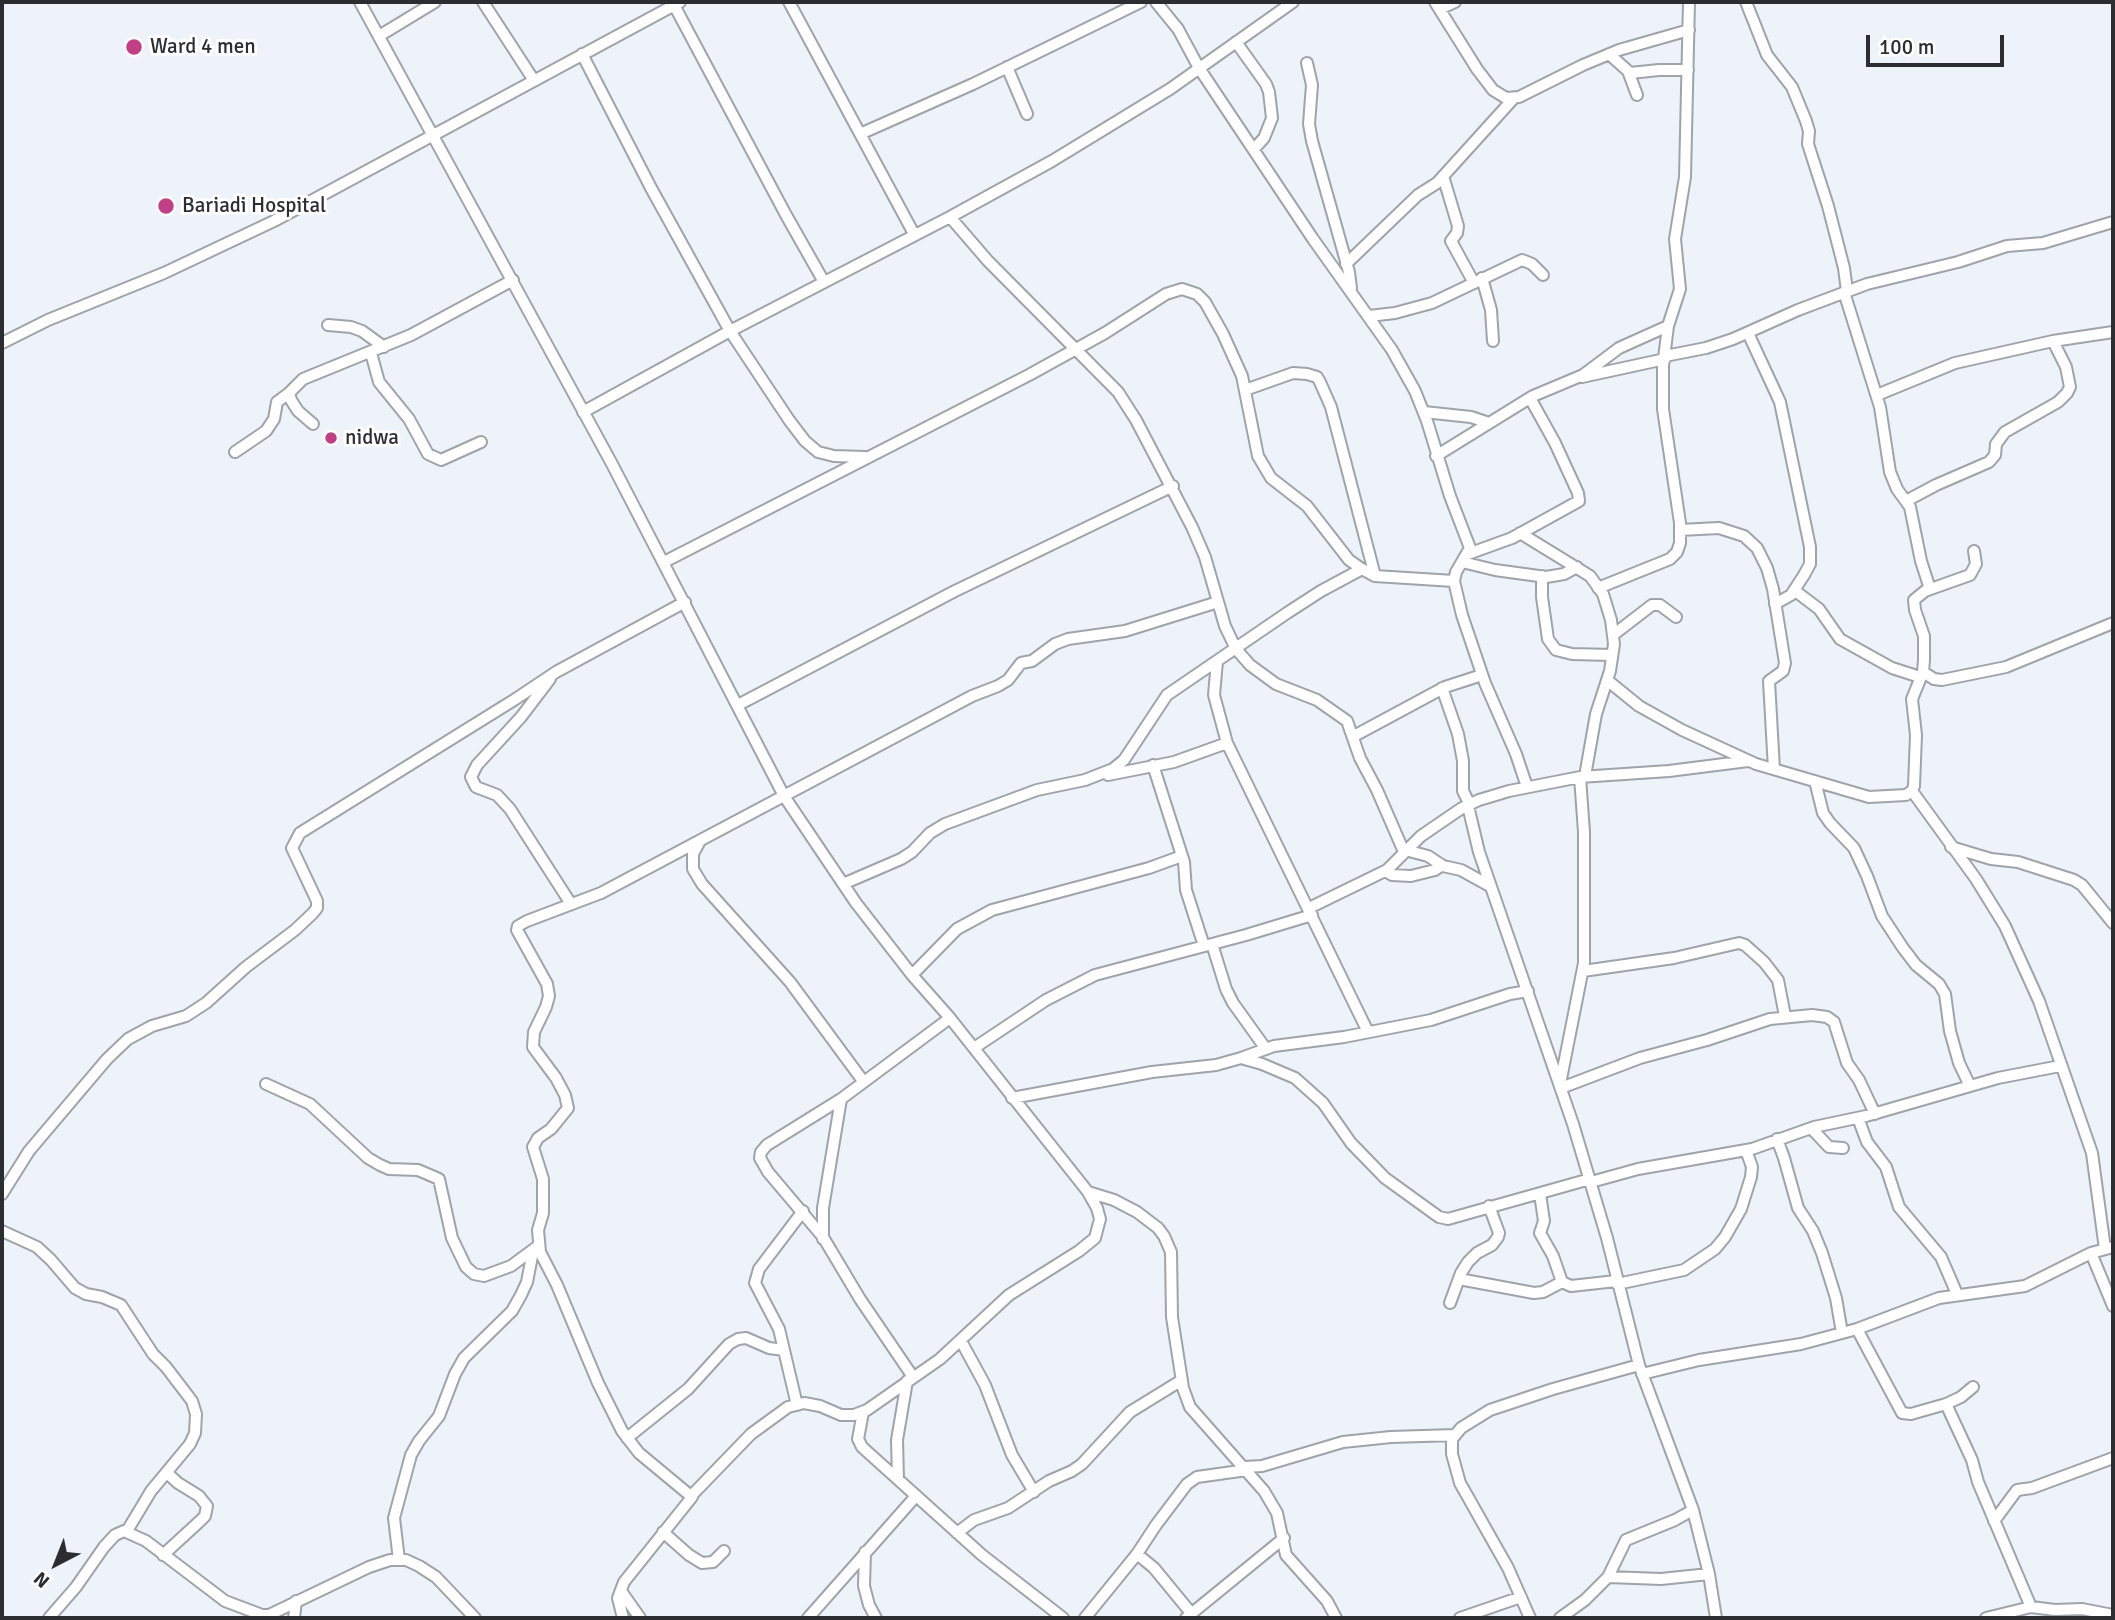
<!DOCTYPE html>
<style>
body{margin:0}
#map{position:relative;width:2115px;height:1620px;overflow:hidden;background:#eef2f9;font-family:Signika,sans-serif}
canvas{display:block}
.frame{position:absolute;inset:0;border:4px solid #2c2d30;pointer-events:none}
.north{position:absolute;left:21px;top:1529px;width:70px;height:70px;-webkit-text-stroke:5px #fff;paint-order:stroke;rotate:222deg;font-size:19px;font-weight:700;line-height:28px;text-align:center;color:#2c2d30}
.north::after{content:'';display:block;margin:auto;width:24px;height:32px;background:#2c2d30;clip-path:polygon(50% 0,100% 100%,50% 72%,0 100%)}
.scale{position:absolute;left:1866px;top:35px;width:138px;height:32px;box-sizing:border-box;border:4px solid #2c2d30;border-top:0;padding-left:9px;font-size:21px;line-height:24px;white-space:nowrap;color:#2c2d30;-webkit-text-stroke:5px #fff;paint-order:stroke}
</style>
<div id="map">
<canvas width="2115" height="1620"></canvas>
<div class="frame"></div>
<div class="north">N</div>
<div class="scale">100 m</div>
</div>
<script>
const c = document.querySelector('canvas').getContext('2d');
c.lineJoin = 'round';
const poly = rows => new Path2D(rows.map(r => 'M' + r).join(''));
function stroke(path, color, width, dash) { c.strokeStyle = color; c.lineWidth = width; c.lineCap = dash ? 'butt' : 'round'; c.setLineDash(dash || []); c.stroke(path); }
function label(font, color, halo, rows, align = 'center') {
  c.font = font + ' Signika,sans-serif'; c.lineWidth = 6; c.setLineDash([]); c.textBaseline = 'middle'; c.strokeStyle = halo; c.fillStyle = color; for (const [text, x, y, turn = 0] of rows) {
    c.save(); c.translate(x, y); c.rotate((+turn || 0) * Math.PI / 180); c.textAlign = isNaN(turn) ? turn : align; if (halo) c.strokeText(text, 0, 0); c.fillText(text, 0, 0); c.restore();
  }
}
const minor = poly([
 [360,2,612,464,784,796,856,903,912,975,950,1018,1088,1192,1097,1208,1100,1219,1095,1238,1079,1251,1009,1295,940,1359,867,1410,854,1415,841,1415,820,1406,804,1403,788,1407,751,1434,692,1495],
 [483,2,533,79],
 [789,2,914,234],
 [1156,2,1178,29,1199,68,1313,239,1392,350,1415,391,1427,421,1450,496,1470,548,1456,572,1454,581,1462,615,1485,683,1516,754,1527,787],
 [1435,2,1477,69,1493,90,1506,98,1519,97,1583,65,1619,50,1689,30],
 [1746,2,1767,55,1792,87,1806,121,1809,131,1808,144,1828,206,1844,268,1847,291],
 [674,5,786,215,824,282],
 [1440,9,1455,2],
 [379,36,435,2],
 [1236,42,1266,84,1269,92,1272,118,1264,138,1254,149],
 [582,54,651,188,730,331,789,420,805,441,818,452,834,456,865,457],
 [1609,54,1628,71,1637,95],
 [1307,63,1312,85,1309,124,1312,141,1349,272,1351,288],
 [1007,67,1027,114],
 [1630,73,1659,70,1688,70],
 [860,134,973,84,1141,2],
 [1443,176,1458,226,1457,233,1451,241,1474,283],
 [950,217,988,261,1118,392,1136,420,1192,527,1205,557,1225,626,1236,649,1250,665,1276,684,1317,700,1347,721,1360,758,1377,790,1404,852],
 [1346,264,1418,195,1437,183,1514,98],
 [1482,278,1491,310,1493,341],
 [1844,292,1880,407,1890,472,1897,489,1910,507,1921,561,1930,589],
 [1369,316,1395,313,1432,303,1522,260,1532,264,1543,275],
 [328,325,351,327,362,331,384,347],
 [1748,333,1780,402,1810,547,1810,564,1804,575,1791,595,1775,604],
 [2,343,48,320,164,273,274,221,680,2],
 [371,353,379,382,409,419,428,454,441,460,481,442],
 [1665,356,1706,348,1733,339,1798,310,1867,284,1958,262,2007,246,2043,243,2113,222],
 [1582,377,1665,359],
 [1245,390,1293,373,1307,374,1317,377,1320,382,1331,407,1375,576],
 [1877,395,1955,363,2053,341,2113,332],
 [583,412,730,331,950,217,1052,161,1170,89,1293,2],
 [1424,412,1471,417,1489,423],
 [313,424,298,411,291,400,289,393,303,379,411,335,513,280],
 [235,452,266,431,274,419,277,402,289,393],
 [1436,456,1533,396,1583,375,1619,348,1668,326],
 [1906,501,1936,485,1989,462,1995,455,1996,444,2005,432,2058,402,2067,393,2070,387,2066,367,2053,341],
 [1680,530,1719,528,1744,536,1757,548,1767,568,1773,589,1785,663,1783,671,1769,681,1774,769],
 [1520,533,1590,576,1603,594,1611,620,1614,644,1610,671,1596,714,1585,776],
 [1468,554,1512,538,1579,501,1578,493,1555,443,1530,398],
 [664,562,1029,375,1105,333,1166,294,1182,289,1197,294,1205,302,1223,334,1242,376,1258,456,1271,478,1307,506,1349,560,1362,569,1375,576,1454,581],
 [1462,562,1495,570,1546,577,1564,574,1577,567],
 [1542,576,1542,597,1548,639,1556,650,1572,654,1612,655],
 [1598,588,1670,559,1677,552,1680,543,1680,523,1663,409,1663,366,1668,326,1680,289,1675,239,1685,177,1689,2],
 [1794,590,1819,609,1840,639,1892,668,1920,677],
 [1613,635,1652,605,1660,605,1676,617],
 [1217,661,1214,695,1227,743,1368,1032],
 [1923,672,1934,679,1942,680,2006,667,2113,623],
 [550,679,521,717,477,765,471,777,476,787,497,795,510,809,571,904],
 [1607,680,1639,706,1682,730,1756,764,1869,797,1906,795,1912,791,1914,786,1916,735,1912,699,1923,672,1924,660,1924,636,1915,610,1914,600,1925,591,1970,575,1976,564,1974,551],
 [1442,688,1458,734,1463,761,1463,791,1470,805],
 [738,705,955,591,1173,486],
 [1354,736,1445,687,1482,675],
 [1153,765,1184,862,1186,890,1204,946],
 [1108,775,1174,762,1227,743],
 [1815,781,1823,813,1830,823,1854,848,1867,876,1882,916,1903,948,1916,965,1939,984,1945,994,1950,1031,1959,1063,1970,1086],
 [1912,791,1976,879,2005,926,2039,1001,2092,1153,2105,1249],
 [1468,806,1479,852,1573,1124,1607,1238,1639,1365,1693,1510,1709,1574,1716,1618],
 [700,841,693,854,693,869,702,884,790,982,863,1081],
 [1951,847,1991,859,2018,862,2074,880,2082,885,2113,923],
 [1405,850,1428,856,1443,866,1461,870,1490,886],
 [1385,871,1392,875,1411,876,1435,870,1442,865],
 [843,884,901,859,912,852,930,833,945,824,1037,790,1085,780,1113,769,1124,760,1167,695,1287,613,1321,591,1362,569],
 [1309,908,1387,870,1421,836,1462,808,1479,800,1509,791,1580,777,1669,771,1748,761],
 [1212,944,1226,989,1233,1003,1266,1049],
 [1583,971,1674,958,1739,943,1745,945,1764,962,1778,980,1785,1016],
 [912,975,957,929,992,910,1149,868,1182,856],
 [974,1048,1046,1000,1095,975,1246,935,1312,915],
 [1241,1058,1262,1064,1295,1078,1323,1103,1351,1143,1385,1178,1439,1217,1448,1219,1590,1179],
 [1561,1079,1584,963,1584,832,1580,777],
 [266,1084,310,1104,368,1158,380,1165,389,1169,418,1170,439,1179,452,1238,466,1267,474,1274,484,1276,511,1266,538,1246],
 [1561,1088,1640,1058,1707,1040,1770,1019,1812,1015,1827,1017,1834,1022,1847,1063,1859,1080,1875,1114],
 [1012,1098,1152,1072,1216,1065,1241,1058,1274,1046,1344,1037,1431,1020,1510,994,1528,991],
 [1858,1118,1867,1142,1886,1167,1899,1207,1941,1257,1957,1294],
 [1811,1128,1829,1147,1843,1148],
 [1777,1139,1784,1158,1798,1208,1813,1231,1822,1253,1836,1298,1842,1333],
 [1591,1182,1638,1169,1752,1149,1814,1127,1866,1116,1998,1078,2060,1066],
 [1088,1192,1114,1200,1137,1212,1158,1228,1164,1236,1171,1252,1172,1317,1183,1388,1190,1407,1264,1491,1277,1513,1286,1555,1327,1601,1336,1618],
 [2,1194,29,1151,107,1059,128,1039,152,1026,186,1016,206,1003,246,967,295,930,312,914,317,908,317,901,292,848,300,833,514,700,556,672,685,602],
 [1540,1194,1544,1221,1540,1233,1553,1256,1562,1282,1571,1286,1616,1281],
 [2,1231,37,1247,51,1260,75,1288,86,1294,102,1297,121,1305,153,1354,166,1367,192,1401,196,1414,195,1433,190,1444,151,1491,127,1531],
 [823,1239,823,1208,841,1099],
 [2091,1253,2113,1306],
 [1459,1279,1534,1293,1543,1292,1562,1282],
 [1617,1284,1684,1270,1715,1249,1725,1237,1741,1209,1751,1177,1752,1167,1746,1150],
 [1450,1303,1461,1273,1468,1262,1477,1253,1492,1245,1498,1237,1499,1233,1489,1206],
 [1857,1329,1902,1413,1911,1414,1946,1404,1961,1397,1973,1387],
 [961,1341,985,1385,1012,1455,1034,1492],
 [1642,1374,1699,1360,1801,1344,1857,1329,1939,1298,2025,1286,2091,1253,2113,1247],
 [913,1377,860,1299,823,1237,768,1172,760,1158,761,1152,767,1145,841,1099,950,1018],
 [1946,1404,1972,1460,1978,1482,2031,1607],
 [797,1405,779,1329,755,1283,759,1269,803,1211],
 [863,1412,858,1439,862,1447,982,1555,1063,1618],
 [627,1438,688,1389,729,1344,738,1339,746,1338,769,1348,784,1350],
 [1244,1467,1262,1466,1343,1442,1391,1437,1455,1435],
 [898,1479,897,1440,907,1381],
 [1994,1521,2017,1490,2032,1488,2113,1458],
 [663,1532,689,1555,702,1563,713,1562,724,1551],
 [957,1533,974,1520,1008,1508,1049,1481,1072,1471,1082,1464,1130,1412,1182,1380],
 [865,1552,864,1586,869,1605,876,1618],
 [1137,1554,1154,1568,1191,1613],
 [163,1555,200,1521,205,1516,207,1506,199,1496,178,1483,167,1473],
 [399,1560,394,1518,411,1455,419,1441,439,1416,455,1374,464,1358,512,1311,521,1295,527,1282,533,1251],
 [1608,1577,1661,1579,1709,1574],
 [621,1591,640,1618],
 [49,1618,76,1587,104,1547,115,1535,124,1531,146,1541,225,1601,262,1615,269,1615,369,1567,390,1560,406,1560,419,1566,436,1577,475,1618],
 [294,1618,296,1601],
 [623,1618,618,1598,624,1582,692,1497,639,1453,622,1431,598,1383,557,1285,540,1252,538,1230,543,1213,543,1179,533,1147,538,1138,551,1129,568,1108,565,1095,556,1078,533,1047,534,1032,546,1007,549,996,547,984,517,930,518,926,527,921,601,893,972,696,998,686,1008,680,1021,663,1032,661,1055,644,1068,639,1125,631,1218,602],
 [808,1618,916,1496],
 [1085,1618,1137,1554,1156,1525,1187,1484,1197,1477,1247,1470],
 [1186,1618,1284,1538],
 [1460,1618,1521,1597],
 [1530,1618,1508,1568,1460,1483,1452,1454,1452,1439,1461,1428,1490,1410,1553,1389,1639,1365],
 [1560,1618,1585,1600,1608,1577,1626,1540,1675,1520,1693,1510],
 [1986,1618,2031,1607,2055,1610,2082,1609,2113,1615]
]);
const markers = [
 [134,47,9,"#c23f85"],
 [166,206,9,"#c23f85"],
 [331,438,7,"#c23f85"]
];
const poiNames = [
 ["Ward 4 men",150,47],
 ["Bariadi Hospital",182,206],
 ["nidwa",345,438]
];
stroke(minor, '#9fa3aa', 14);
stroke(minor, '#fff', 10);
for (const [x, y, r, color] of markers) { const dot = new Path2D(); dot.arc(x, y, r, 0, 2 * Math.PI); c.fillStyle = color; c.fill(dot); stroke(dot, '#fff', 2.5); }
label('21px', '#2c2d30', '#fff', poiNames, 'left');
</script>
